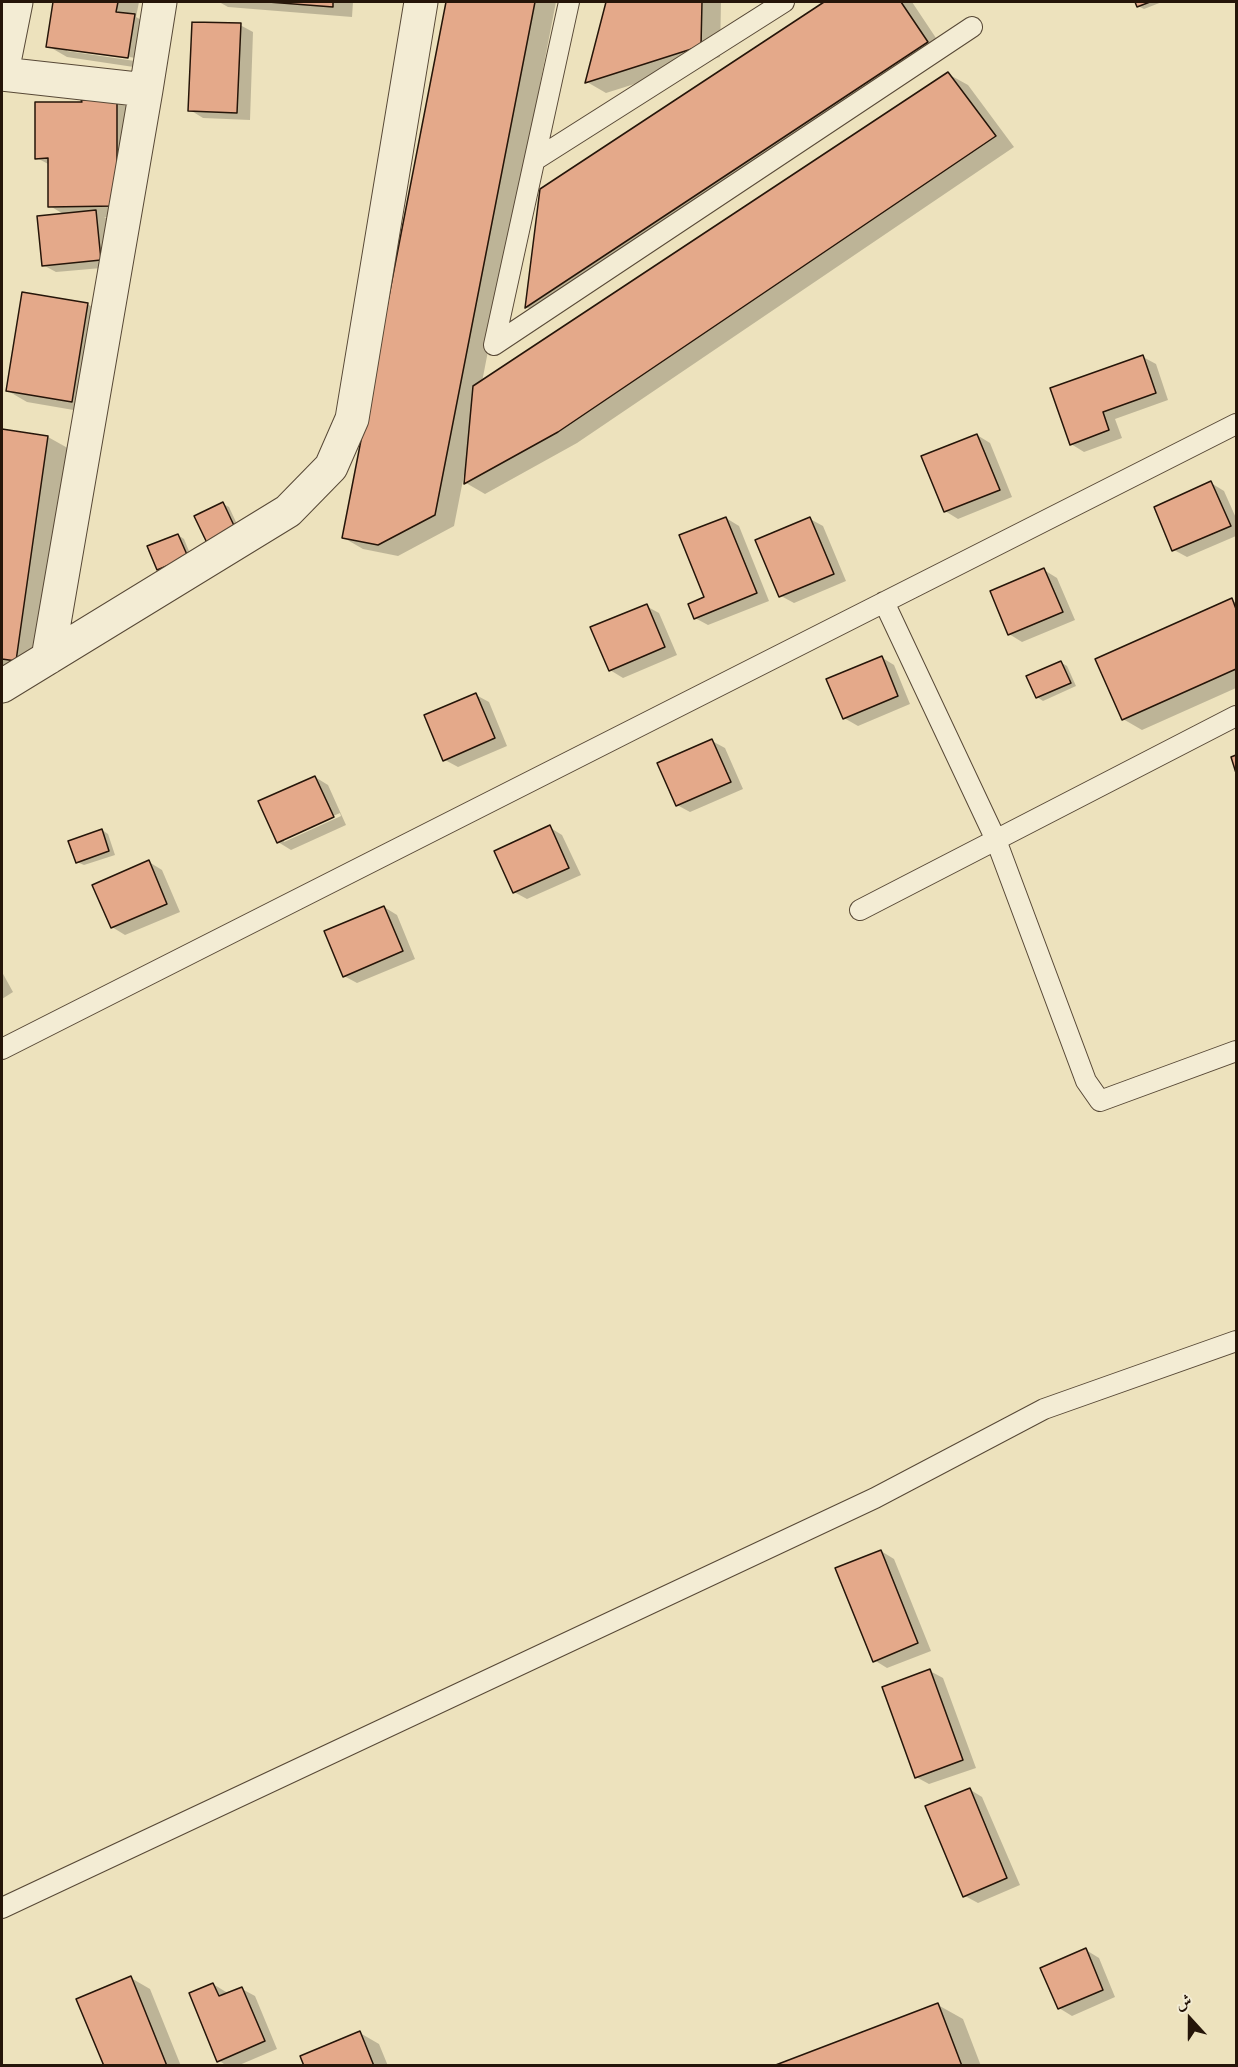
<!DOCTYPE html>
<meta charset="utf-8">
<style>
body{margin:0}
#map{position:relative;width:1238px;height:2067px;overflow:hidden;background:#ede2bd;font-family:"IM FELL French Canon",Amiri,serif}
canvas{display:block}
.frame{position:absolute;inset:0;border:3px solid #251509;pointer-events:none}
.north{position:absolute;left:1160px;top:1989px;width:60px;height:60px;-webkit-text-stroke:4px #f3ecd4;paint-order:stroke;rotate:339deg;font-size:16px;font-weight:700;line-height:24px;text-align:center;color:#251509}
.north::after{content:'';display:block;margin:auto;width:21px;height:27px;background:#251509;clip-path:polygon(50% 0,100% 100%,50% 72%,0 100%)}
</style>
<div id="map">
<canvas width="1238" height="2067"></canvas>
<div class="frame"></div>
<div class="north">ش</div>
</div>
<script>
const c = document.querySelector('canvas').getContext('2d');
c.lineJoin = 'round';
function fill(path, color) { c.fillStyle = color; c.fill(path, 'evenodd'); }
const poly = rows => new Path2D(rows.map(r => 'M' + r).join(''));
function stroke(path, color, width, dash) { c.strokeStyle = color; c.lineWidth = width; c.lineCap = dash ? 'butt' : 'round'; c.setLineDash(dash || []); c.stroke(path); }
const shadow = poly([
 [55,2,139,2,136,17,154,27,147,69,67,57,48,46],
 [67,48,136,58,135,61,67,51],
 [219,2,353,2,352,17,228,7],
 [448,2,556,2,482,382,948,74,968,85,1014,147,577,443,485,494,466,483,466,476,464,475,454,526,398,556,363,549,344,538],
 [608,2,721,2,720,57,606,93,587,82],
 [827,2,912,2,946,53,545,318,526,307,541,190],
 [1136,2,1162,2,1144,9,1138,6],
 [240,25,253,32,250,120,203,118,190,110],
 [117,101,136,112,136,217,104,217,109,219,113,267,56,272,43,265,65,215,50,206,50,165,37,158],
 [87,304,107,315,91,413,27,402,8,391],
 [1143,357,1156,364,1168,400,1115,419,1122,438,1084,452,1071,444],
 [2,430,48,437,73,451,41,674,2,669],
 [977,435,990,443,1012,497,958,519,945,511],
 [1211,483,1224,491,1236,518,1236,536,1187,557,1174,550],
 [223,504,229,507,242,535,216,548],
 [726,518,739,526,769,601,708,625,695,618,706,598],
 [810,519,823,526,846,581,794,603,781,596],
 [178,535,184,539,193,561,164,572,158,569],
 [1044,570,1057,578,1075,620,1022,642,1009,634],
 [1232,600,1236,603,1236,688,1142,730,1123,719],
 [646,606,659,613,677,655,623,678,610,670],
 [881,657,894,665,910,704,858,726,844,718],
 [1060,662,1067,666,1076,686,1043,701,1037,697],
 [476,695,489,702,507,746,458,767,445,760],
 [712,741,725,748,743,789,690,812,677,805],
 [315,777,328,785,346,825,291,850,278,842],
 [340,813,341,816,284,842,284,838],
 [549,827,562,835,581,875,527,899,514,892],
 [102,830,108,834,115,855,84,865,77,862],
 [149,862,162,870,180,912,125,935,112,927],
 [384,907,397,915,415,959,357,983,344,976],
 [2,972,13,992,2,999],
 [881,1551,894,1559,931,1651,887,1668,874,1660],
 [930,1671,943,1678,976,1768,929,1784,916,1777],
 [969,1789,982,1797,1020,1885,978,1903,965,1896],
 [1086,1950,1099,1958,1115,1997,1072,2016,1059,2008],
 [131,1978,150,1989,181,2066,105,2066],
 [213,1984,226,1992,227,1995,242,1989,255,1996,277,2049,237,2066,227,2066,218,2060],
 [938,2005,963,2019,981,2066,777,2066],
 [360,2033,379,2044,388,2066,306,2066]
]);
const building = poly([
 [53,2,118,2,116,12,135,14,128,58,46,47,53,2],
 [268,2,333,2,333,7,268,2],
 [446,2,535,2,435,515,378,545,342,538,446,2],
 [606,2,702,2,701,46,585,83,606,2],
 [824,2,901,2,928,42,525,308,540,189,824,2],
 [1135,2,1150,2,1137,7,1135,2],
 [192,22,241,23,237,113,188,111,192,22],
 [948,72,996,136,558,432,464,484,473,386,948,72],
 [81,100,117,100,117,206,48,207,48,158,35,159,35,102,82,102,81,100],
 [96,210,101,260,42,266,37,216,96,210],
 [22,292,88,303,72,402,6,391,22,292],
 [1143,355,1156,393,1103,412,1109,430,1070,445,1050,388,1143,355],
 [2,429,48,436,16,661,2,659,2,429],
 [977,434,1000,490,944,512,921,456,977,434],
 [1211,481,1231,526,1172,551,1154,507,1211,481],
 [223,502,237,532,208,545,194,516,223,502],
 [726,517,757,593,694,619,688,604,704,597,679,535,726,517],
 [810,517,834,574,779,597,755,540,810,517],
 [178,534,188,557,157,570,147,546,178,534],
 [1044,568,1063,612,1008,635,990,591,1044,568],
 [1232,598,1236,609,1236,669,1122,720,1095,659,1232,598],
 [647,604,665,647,609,671,590,627,647,604],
 [882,656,898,696,843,719,826,679,882,656],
 [1061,661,1071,683,1036,698,1026,676,1061,661],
 [476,693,495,738,443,761,424,715,476,693],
 [712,739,731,782,676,806,657,763,712,739],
 [1236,755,1236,773,1231,757,1236,755],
 [315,776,334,817,277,843,258,801,315,776],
 [550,825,569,868,513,893,494,851,550,825],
 [102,829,109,851,76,863,68,841,102,829],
 [149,860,167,904,111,928,92,885,149,860],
 [384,906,403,951,343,977,324,931,384,906],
 [881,1550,918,1643,873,1662,835,1568,881,1550],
 [930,1669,963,1760,915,1778,882,1687,930,1669],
 [970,1788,1007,1878,963,1897,925,1806,970,1788],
 [1086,1948,1103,1990,1058,2009,1040,1968,1086,1948],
 [131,1976,167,2066,104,2066,76,1999,131,1976],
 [213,1983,219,1996,242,1987,265,2041,217,2062,189,1993,213,1983],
 [938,2003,962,2066,773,2066,938,2003],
 [360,2031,374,2066,304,2066,300,2056,360,2031]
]);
const lane = poly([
 [569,2,494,345,972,27],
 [535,160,784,2],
 [884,602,996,840,1086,1081,1100,1101,1236,1051],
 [860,910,1236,716],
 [2,1049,1236,424],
 [2,1908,875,1498,1044,1409,1236,1341]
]);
const street = poly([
 [2,72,16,2],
 [2,74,146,90],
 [48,658,146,90,160,2],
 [2,686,288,511,331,467,352,419,421,2]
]);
fill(shadow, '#0003');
fill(building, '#e4a98a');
stroke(building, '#251509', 1.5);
stroke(lane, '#574836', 22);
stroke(street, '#574836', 35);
stroke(lane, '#f3ecd4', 20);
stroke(street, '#f3ecd4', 33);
</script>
